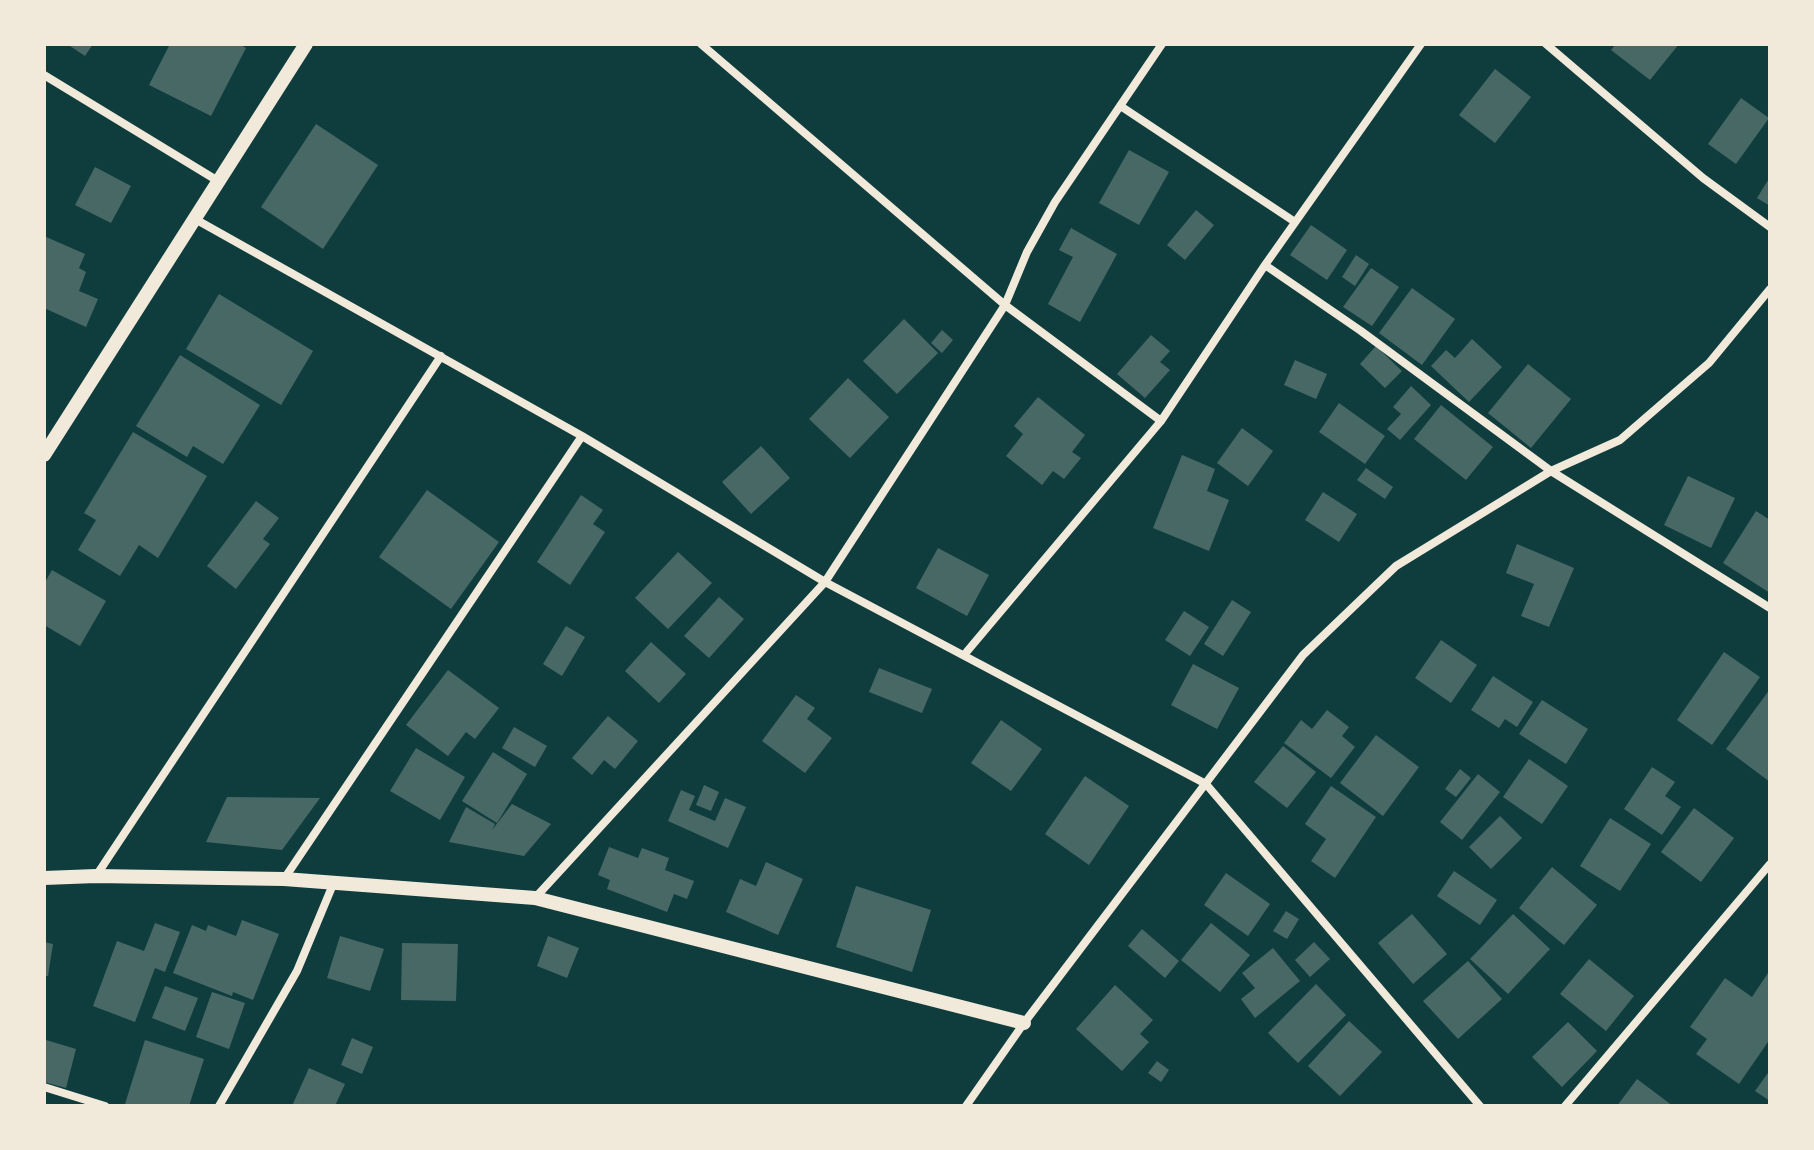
<!DOCTYPE html>
<style>
body{margin:0}
#map{position:relative;width:1814px;height:1150px;overflow:hidden;background:#0f3d3e;font-family:Arial,sans-serif}
canvas{display:block}
.frame{position:absolute;inset:0;border:46px solid #f1e9da;pointer-events:none}
</style>
<div id="map">
<canvas width="1814" height="1150"></canvas>
<div class="frame"></div>
</div>
<script>
const c = document.querySelector('canvas').getContext('2d');
c.lineJoin = 'round';
function fill(path, color) { c.fillStyle = color; c.fill(path, 'evenodd'); }
const poly = rows => new Path2D(rows.map(r => 'M' + r).join(''));
function stroke(path, color, width, dash) { c.strokeStyle = color; c.lineWidth = width; c.lineCap = dash ? 'butt' : 'round'; c.setLineDash(dash || []); c.stroke(path); }
const building = poly([
 [67,44,93,44,85,56],
 [170,44,239,44,246,48,211,116,149,85],
 [1616,44,1679,44,1650,80,1611,50],
 [1495,69,1531,97,1495,143,1459,115],
 [1741,98,1769,118,1736,164,1708,144],
 [316,124,378,165,323,249,261,207],
 [1129,150,1169,172,1139,225,1099,203],
 [95,167,131,186,111,223,75,205],
 [1770,177,1770,206,1757,198],
 [1196,210,1214,225,1185,260,1167,245],
 [1311,225,1347,250,1327,280,1290,255],
 [1071,228,1117,254,1080,322,1048,304,1073,257,1059,250],
 [44,236,85,254,79,268,86,272,79,291,98,299,86,327,44,308],
 [1356,255,1369,264,1355,286,1342,277],
 [1371,268,1399,287,1372,326,1343,307],
 [1412,288,1455,319,1422,365,1379,333],
 [219,294,313,351,281,405,186,349],
 [904,319,938,353,897,394,863,361],
 [942,330,953,340,942,353,931,343],
 [1151,335,1170,351,1160,362,1170,370,1145,398,1117,374],
 [1472,339,1502,367,1469,402,1431,366,1446,350,1455,358],
 [1376,346,1402,371,1385,388,1360,364],
 [180,355,260,405,223,464,193,446,187,457,136,426],
 [1295,360,1327,374,1316,399,1284,385],
 [1528,364,1571,399,1531,448,1488,413],
 [848,378,889,417,850,458,809,419],
 [1411,386,1431,405,1400,440,1387,429,1401,414,1393,407],
 [1038,397,1085,435,1072,452,1081,458,1064,479,1053,471,1042,485,1006,456,1023,434,1014,426],
 [1339,403,1385,436,1365,464,1319,432],
 [1441,405,1493,447,1466,480,1414,439],
 [1242,428,1273,451,1248,486,1217,463],
 [133,432,207,476,158,558,139,545,120,576,78,550,96,520,84,513],
 [761,446,790,478,751,514,722,482],
 [1182,455,1215,469,1207,491,1229,500,1209,551,1153,528],
 [1366,468,1393,487,1385,499,1357,480],
 [1688,476,1735,498,1711,548,1664,525],
 [427,490,499,542,451,609,379,557],
 [1323,492,1357,514,1339,542,1305,520],
 [581,495,603,510,593,524,605,532,570,585,537,562],
 [256,501,279,518,263,539,270,544,236,589,207,566],
 [1756,511,1770,520,1770,593,1723,563],
 [1517,544,1574,568,1549,627,1521,616,1534,584,1506,573],
 [938,548,989,575,967,616,916,588],
 [678,552,712,583,668,629,635,598],
 [52,570,106,601,80,646,44,625,44,584],
 [719,597,744,619,709,658,684,636],
 [1232,600,1251,612,1223,656,1204,644],
 [1184,611,1209,627,1190,656,1165,640],
 [566,626,585,637,562,676,543,664],
 [1441,640,1477,665,1451,703,1415,678],
 [651,642,686,674,659,703,625,671],
 [1724,652,1760,677,1712,745,1677,720],
 [1193,664,1239,688,1217,729,1171,705],
 [879,668,932,689,922,713,869,692],
 [448,670,499,708,475,739,466,732,448,756,406,725],
 [1493,676,1533,702,1517,727,1505,719,1499,728,1471,710],
 [1770,689,1770,782,1726,749],
 [796,695,815,708,807,719,832,738,805,773,762,741],
 [1542,700,1588,729,1566,764,1519,734],
 [1327,710,1349,727,1342,736,1355,747,1331,778,1284,743,1301,720,1312,729],
 [608,716,638,741,615,769,604,760,592,775,572,758],
 [1001,720,1042,749,1011,791,971,763],
 [514,727,547,746,535,767,502,748],
 [1376,735,1419,767,1383,816,1340,783],
 [1283,746,1316,772,1287,808,1254,782],
 [416,748,465,777,440,820,390,791],
 [493,752,527,774,497,823,462,801],
 [1529,759,1568,786,1542,824,1503,797],
 [1652,767,1675,782,1665,796,1681,807,1662,835,1624,809],
 [1460,769,1471,778,1456,797,1445,789],
 [1478,774,1500,792,1462,840,1440,822],
 [1085,776,1129,806,1089,865,1045,834],
 [704,785,719,792,711,811,696,805],
 [1331,786,1376,817,1335,878,1311,861,1326,839,1305,824],
 [681,790,695,796,689,810,715,821,725,798,746,807,728,848,668,821],
 [227,797,320,798,282,850,206,842],
 [512,804,551,824,524,856,449,842,466,807,495,824,492,830],
 [1694,808,1734,838,1701,882,1661,852],
 [1500,816,1522,838,1491,869,1469,847],
 [1610,818,1651,844,1620,891,1580,866],
 [609,847,638,858,642,848,669,858,665,870,694,881,687,899,674,894,667,912,607,889,610,880,598,875],
 [766,862,803,879,778,935,726,912,740,879,756,886],
 [1552,867,1597,905,1564,945,1519,908],
 [1454,871,1497,900,1480,925,1437,896],
 [1226,873,1270,904,1248,936,1204,905],
 [856,886,931,910,912,972,836,947],
 [1286,911,1299,919,1287,939,1273,931],
 [1412,914,1447,954,1413,984,1378,943],
 [1513,914,1550,949,1508,994,1470,959],
 [242,920,279,934,253,1000,233,992,232,996,173,973,192,925,206,931,208,925,236,936],
 [155,923,180,932,165,972,155,968,135,1022,93,1006,117,941,144,951],
 [1211,923,1250,955,1220,992,1181,960],
 [1142,929,1179,961,1165,978,1128,946],
 [340,936,384,949,370,991,327,978],
 [548,936,579,948,567,978,537,966],
 [44,942,53,944,48,976,44,976],
 [1314,942,1330,959,1310,977,1295,960],
 [402,943,458,944,456,1001,401,1000],
 [1273,948,1300,981,1255,1018,1241,999,1255,988,1242,973],
 [1589,959,1634,996,1606,1031,1560,994],
 [1468,961,1502,999,1458,1039,1423,1001],
 [1770,970,1770,1039,1739,1084,1696,1054,1707,1039,1690,1027,1725,978,1752,997],
 [1316,984,1346,1015,1298,1063,1268,1033],
 [1115,985,1153,1020,1140,1034,1149,1042,1122,1071,1076,1029],
 [165,986,198,998,185,1031,152,1018],
 [212,992,245,1003,229,1049,196,1037],
 [1349,1021,1382,1052,1340,1096,1308,1066],
 [1568,1022,1597,1051,1562,1087,1532,1057],
 [352,1038,373,1047,362,1074,341,1065],
 [46,1040,76,1049,66,1088,44,1082],
 [145,1040,204,1059,189,1106,125,1104],
 [1157,1061,1169,1070,1161,1082,1148,1073],
 [309,1068,345,1084,335,1106,292,1106],
 [1770,1070,1770,1101,1755,1091],
 [1637,1079,1673,1106,1617,1106]
]);
const minor = poly([
 [701,44,1005,305,1161,421],
 [1546,44,1703,178,1770,227],
 [44,75,218,181],
 [1122,107,1295,222],
 [195,219,582,436,825,582,1206,784,1480,1106],
 [1265,265,1361,331,1551,471,1770,608],
 [964,655,1161,421,1265,265,1421,44],
 [96,876,441,356],
 [284,879,582,436],
 [535,898,825,582,1005,305,1027,252,1055,202,1162,44],
 [44,1087,105,1106],
 [219,1106,297,971,334,882],
 [966,1106,1024,1023,1303,655,1396,566,1551,471,1620,440,1709,363,1770,289],
 [1565,1106,1770,864]
]);
const tertiary = poly([
 [44,455,306,44],
 [44,878,96,876,284,879,535,898,1024,1023]
]);
fill(building, '#486865');
stroke(minor, '#f1e9da', 8);
stroke(tertiary, '#f1e9da', 14);
</script>
